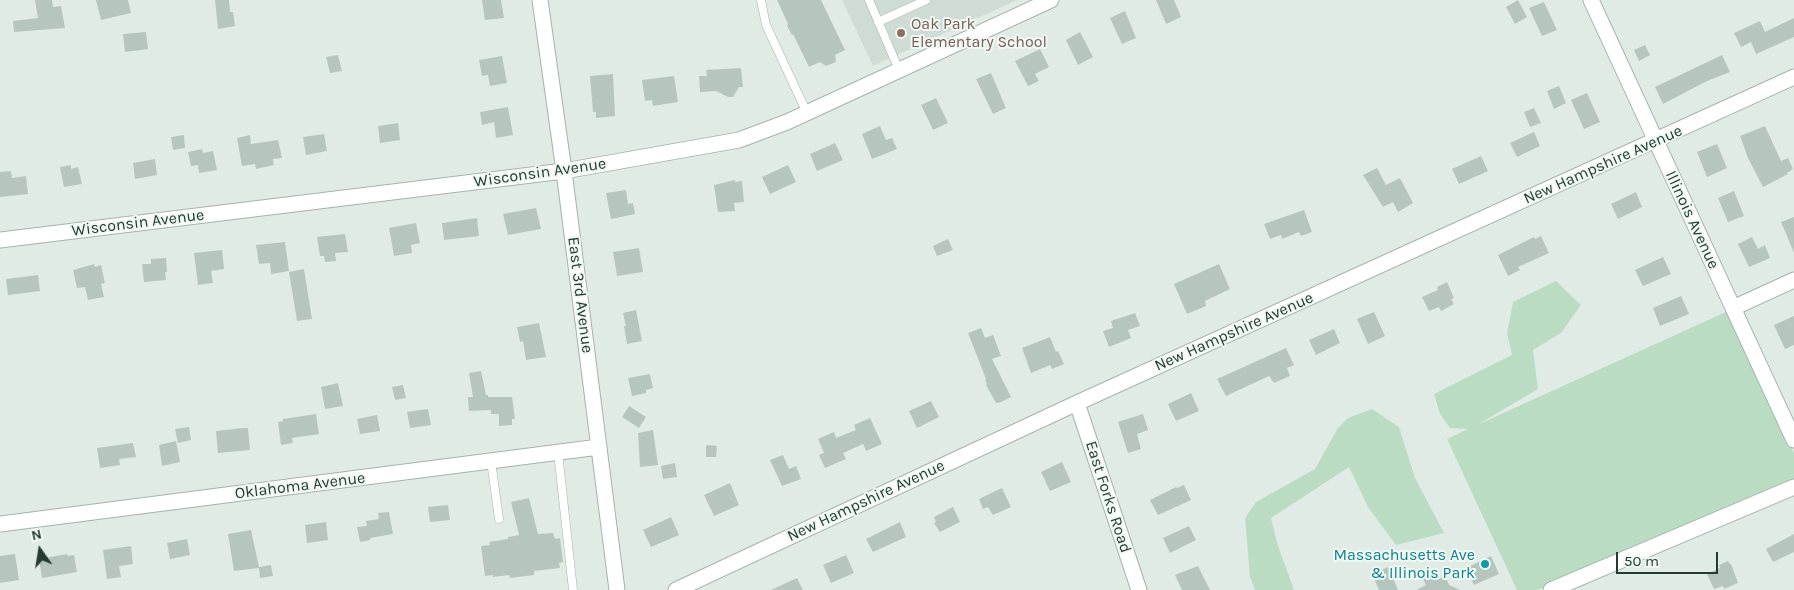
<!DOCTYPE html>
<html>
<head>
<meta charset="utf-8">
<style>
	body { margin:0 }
	#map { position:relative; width:1794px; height:590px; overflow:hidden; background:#e1ebe6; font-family:Karla,sans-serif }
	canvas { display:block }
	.north { position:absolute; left:15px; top:525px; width:50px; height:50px; -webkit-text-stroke:4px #f1f8f4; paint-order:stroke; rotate:347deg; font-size:14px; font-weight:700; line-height:20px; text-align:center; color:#223c34 }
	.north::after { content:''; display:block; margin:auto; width:18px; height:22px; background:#223c34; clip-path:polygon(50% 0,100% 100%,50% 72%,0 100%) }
	.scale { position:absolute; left:1616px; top:552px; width:102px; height:22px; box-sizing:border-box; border:2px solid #223c34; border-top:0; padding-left:6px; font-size:15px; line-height:18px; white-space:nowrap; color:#223c34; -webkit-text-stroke:4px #f1f8f4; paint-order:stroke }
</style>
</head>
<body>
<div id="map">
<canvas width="1794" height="590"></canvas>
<div class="north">N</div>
<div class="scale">50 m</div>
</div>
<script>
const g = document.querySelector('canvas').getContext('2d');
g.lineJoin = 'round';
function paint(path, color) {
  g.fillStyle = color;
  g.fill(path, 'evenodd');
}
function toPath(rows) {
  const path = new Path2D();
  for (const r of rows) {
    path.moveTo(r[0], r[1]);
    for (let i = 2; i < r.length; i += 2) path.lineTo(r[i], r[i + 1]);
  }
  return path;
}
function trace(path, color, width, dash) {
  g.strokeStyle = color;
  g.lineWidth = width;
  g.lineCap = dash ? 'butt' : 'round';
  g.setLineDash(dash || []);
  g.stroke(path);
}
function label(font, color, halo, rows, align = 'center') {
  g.font = font + ' Karla,sans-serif';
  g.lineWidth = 4;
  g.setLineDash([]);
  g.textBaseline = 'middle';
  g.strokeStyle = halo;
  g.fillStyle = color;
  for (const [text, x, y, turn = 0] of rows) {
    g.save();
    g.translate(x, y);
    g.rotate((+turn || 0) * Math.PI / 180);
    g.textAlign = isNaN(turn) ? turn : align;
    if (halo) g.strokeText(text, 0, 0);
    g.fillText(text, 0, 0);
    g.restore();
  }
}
const built = toPath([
	[842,0,1017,0,873,66]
]);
const green = toPath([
	[1556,281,1581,305,1561,333,1533,350,1538,389,1477,425,1728,311,1794,453,1794,482,1537,590,1517,590,1447,439,1468,429,1450,428,1440,414,1434,394,1512,355,1507,333,1513,302],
	[1372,409,1399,427,1415,478,1444,533,1396,545,1368,507,1349,467,1271,518,1277,543,1294,590,1255,590,1250,577,1245,518,1256,502,1315,469,1338,428,1348,418]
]);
const building = toPath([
	[35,0,52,0,53,7,61,6,65,28,14,32,13,21,38,18],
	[96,0,128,0,131,13,101,20],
	[215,0,229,0,230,12,233,12,235,26,218,29],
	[482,0,501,0,504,18,485,20],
	[777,0,821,0,845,50,835,55,836,62,826,66,820,62,809,67,793,34,792,35,787,26,788,24],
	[1156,0,1174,0,1181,17,1166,24],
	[1518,0,1527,17,1515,24,1506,7],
	[1544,2,1557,30,1542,36,1529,8],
	[1125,11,1136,38,1122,44,1110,18],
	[1794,18,1794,37,1756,54,1751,42,1741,47,1734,33,1760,21,1765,32],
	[146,32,148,49,125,52,123,34],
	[1080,32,1093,57,1078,65,1066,40],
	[1645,45,1650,55,1639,61,1634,50],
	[1040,49,1049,67,1035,74,1039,81,1028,86,1015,61],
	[338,55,342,71,330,73,326,57],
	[1722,55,1730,72,1707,81,1663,104,1655,87],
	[502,56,507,83,490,86,488,75,482,76,479,60],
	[741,68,743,87,739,87,733,97,728,97,716,91,700,92,699,76,707,76,706,70],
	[991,73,1006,108,993,114,976,79],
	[613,74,615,116,596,118,596,112,593,112,590,76],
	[674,76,678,102,653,106,652,100,645,101,642,80],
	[1559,86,1566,103,1554,109,1547,91],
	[1587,93,1600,122,1584,129,1571,100],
	[936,98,948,123,933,130,921,105],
	[508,107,513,135,496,138,494,122,482,125,480,112],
	[1534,108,1541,123,1530,127,1524,112],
	[398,123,400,140,380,143,378,126],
	[880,126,886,140,892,138,897,149,872,159,862,134],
	[1765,126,1781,161,1788,158,1793,169,1787,173,1788,174,1763,187,1748,158,1740,136],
	[1534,132,1540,146,1517,157,1510,143],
	[324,134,327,151,306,155,303,137],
	[184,135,185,148,173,150,171,137],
	[250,135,251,144,278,140,282,158,273,159,274,165,256,169,255,164,242,166,237,138],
	[835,143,843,160,817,171,810,154],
	[1717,144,1727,168,1707,177,1697,152],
	[202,149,203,153,213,151,217,170,199,173,198,165,191,166,188,152],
	[1481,156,1488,171,1459,184,1452,169],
	[155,159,157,175,135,179,133,163],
	[71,165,71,169,78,167,82,184,64,187,60,167],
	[788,165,796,182,770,194,762,177],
	[1377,168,1386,185,1400,178,1413,203,1398,212,1393,202,1383,207,1363,175],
	[11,171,12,178,26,176,28,194,0,197,0,172],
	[735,180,735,182,742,181,744,202,734,203,735,211,718,212,714,185],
	[626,190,628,204,633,203,635,214,611,219,606,193],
	[1734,191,1744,216,1728,222,1718,198],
	[1636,192,1642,207,1618,219,1611,204],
	[536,208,541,229,508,235,503,214],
	[1304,210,1312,232,1301,236,1299,232,1282,239,1281,235,1270,239,1264,224],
	[1794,217,1794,253,1781,222],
	[477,218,479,236,444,240,442,223],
	[416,223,420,243,411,245,412,253,394,256,389,228],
	[345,234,348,252,335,253,336,261,325,262,324,256,320,256,317,237],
	[1541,236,1549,253,1518,267,1520,270,1508,276,1498,255,1534,237,1535,239],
	[1752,237,1758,249,1765,245,1770,258,1749,267,1738,244],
	[948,239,953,250,937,256,933,246],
	[285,242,289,271,271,274,270,263,259,264,256,245],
	[639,248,643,272,617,276,613,252],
	[222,250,224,269,211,271,213,283,198,285,194,253],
	[1663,257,1671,274,1643,286,1635,270],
	[166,258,167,272,165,272,166,280,144,282,142,264,151,264,151,259],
	[94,264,95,267,101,265,105,283,101,284,104,297,88,300,85,287,77,288,73,270],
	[1219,264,1230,289,1205,301,1206,306,1187,314,1174,284],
	[304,269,312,319,297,321,289,272],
	[38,275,40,291,8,295,6,279],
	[1447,282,1454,298,1451,299,1454,304,1441,311,1439,307,1429,311,1422,297,1438,290,1437,287],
	[1681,296,1689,314,1660,326,1653,308],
	[636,310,642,341,627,344,624,326,626,326,623,313],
	[1374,312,1385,336,1368,344,1357,319],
	[1135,313,1140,326,1128,330,1131,338,1109,347,1103,331,1113,328,1111,321],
	[1794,316,1794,345,1785,349,1774,325],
	[539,323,546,357,526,360,523,341,520,342,517,327],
	[981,328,985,338,993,335,1001,356,992,359,1011,397,1001,402,996,403,986,385,987,384,985,380,986,379,968,333],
	[1334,329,1340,343,1316,355,1309,340],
	[1050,337,1056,352,1058,351,1064,364,1052,369,1050,365,1031,373,1022,348],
	[1286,348,1294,365,1287,368,1290,376,1274,383,1269,376,1226,396,1217,379],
	[481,371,486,395,488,395,488,397,512,397,515,419,512,419,512,425,499,426,499,414,491,414,491,410,469,411,468,397,473,397,469,373],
	[650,374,653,388,646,390,646,393,632,396,628,378],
	[338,383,343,406,325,409,321,387],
	[403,385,406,398,395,400,392,387],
	[1191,393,1199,411,1176,421,1168,404],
	[931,401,939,417,917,428,909,411],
	[629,406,646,417,639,428,622,417],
	[428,409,431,425,410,428,407,412],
	[316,414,319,434,292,438,293,443,281,445,278,422,283,421,283,419],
	[1143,414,1148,430,1137,434,1141,449,1128,453,1118,422],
	[377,415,380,431,360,434,357,419],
	[870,418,882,444,866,451,863,444,843,453,846,459,825,468,819,455,824,453,818,439,834,432,836,438,856,430,854,425],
	[189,427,191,440,178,443,175,429],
	[243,428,248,428,250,450,218,453,216,431],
	[653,430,658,465,640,467,638,433],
	[176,441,180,462,162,466,159,445],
	[133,443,136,457,119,459,120,465,100,468,97,448],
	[706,445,717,446,716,457,706,457],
	[783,455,789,469,796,466,801,479,782,486,770,460],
	[1062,462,1071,482,1050,491,1041,472],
	[675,463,677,477,663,479,661,466],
	[730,483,739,505,714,516,704,495],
	[1184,485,1191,500,1158,515,1150,500,1176,487,1177,488],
	[1002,488,1011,507,993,515,988,507,983,509,979,499],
	[529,498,538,534,553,533,555,539,560,538,563,562,559,563,560,568,534,571,534,575,510,578,509,575,493,577,493,575,485,576,481,546,490,545,489,542,508,539,508,537,519,535,511,502],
	[448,505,450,520,430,522,428,507],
	[953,507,960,522,940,532,934,523,936,522,934,517],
	[389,512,393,534,370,538,370,540,360,542,357,527,367,526,366,521,379,519,378,513],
	[671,517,679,535,651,547,643,530],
	[326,522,328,540,307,543,305,525],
	[900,522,906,537,873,552,866,539],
	[1189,526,1196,540,1170,553,1163,538],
	[251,530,259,567,271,565,273,576,260,578,259,568,234,571,228,534],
	[1794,534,1794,552,1773,562,1766,549],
	[187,539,190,555,170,559,167,543],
	[131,546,133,564,119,566,121,577,107,579,103,550],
	[15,554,19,580,0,583,0,556],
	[67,554,68,556,74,555,77,572,42,578,39,559],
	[846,555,854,573,831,583,823,565],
	[1491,556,1499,574,1474,585,1466,568],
	[1728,561,1730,564,1731,564,1738,583,1724,589,1723,586,1714,589,1707,574,1720,568,1719,565],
	[1198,566,1210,590,1182,590,1175,575],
	[1388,567,1391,573,1398,590,1379,590,1372,574],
	[1420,572,1437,580,1445,576,1449,585,1460,590,1416,590,1426,585],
	[797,578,803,590,771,590]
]);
const lane = toPath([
	[761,0,766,25,807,113],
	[869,0,899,70],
	[878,22,926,0],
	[558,452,573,590],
	[491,461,499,519]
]);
const street = toPath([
	[540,0,564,171,617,590],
	[1591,0,1794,440],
	[0,240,564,171,739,140,787,122,1051,0],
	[1733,308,1794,280],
	[1077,403,1139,590],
	[0,524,599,447],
	[676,590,1077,403,1794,77],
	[1551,590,1794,487]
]);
const markers = [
	[901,33,5,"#8d6e63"],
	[1485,564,5,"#0f9aa8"]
];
const educationNames = [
	["Oak Park",911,24],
	["Elementary School",911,42]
];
const streetNames = [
	["New Hampshire Avenue",1603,165,-24],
	["Wisconsin Avenue",540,173,-8],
	["Illinois Avenue",1692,220,65],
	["Wisconsin Avenue",138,223,-7],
	["East 3rd Avenue",580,295,83],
	["New Hampshire Avenue",1234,332,-24],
	["Oklahoma Avenue",300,486,-7],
	["East Forks Road",1108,497,72],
	["New Hampshire Avenue",866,501,-25]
];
const cultureNames = [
	["Massachusetts Ave",1475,555],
	["& Illinois Park",1475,573]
];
paint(built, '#cfdbd5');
paint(green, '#badcc3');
paint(building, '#b6c6bf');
trace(lane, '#a4b3ad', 9);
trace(street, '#a4b3ad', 17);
trace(lane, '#fff', 8);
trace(street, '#fff', 15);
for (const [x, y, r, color] of markers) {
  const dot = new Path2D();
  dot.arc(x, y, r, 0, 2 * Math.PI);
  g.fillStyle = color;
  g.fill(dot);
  trace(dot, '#f1f8f4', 2);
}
label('16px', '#785e54', '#f1f8f4', educationNames, 'left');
label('16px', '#223c34', '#f1f8f4', streetNames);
label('16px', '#0d838f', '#f1f8f4', cultureNames, 'right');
</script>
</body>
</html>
